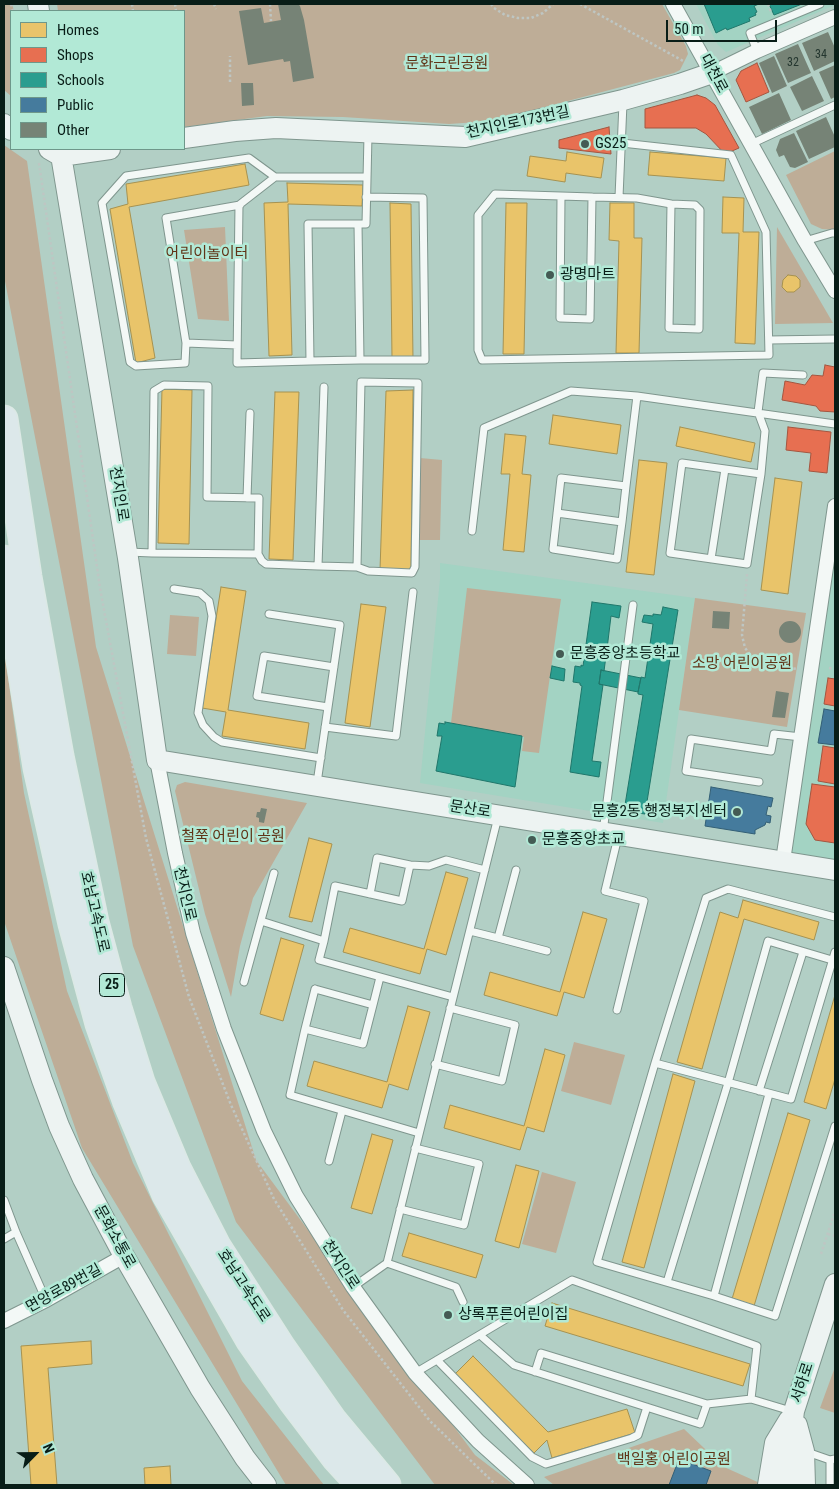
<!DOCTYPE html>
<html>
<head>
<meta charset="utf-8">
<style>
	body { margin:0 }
	#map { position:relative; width:839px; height:1489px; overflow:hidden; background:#b2cfc5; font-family:"Roboto Condensed",sans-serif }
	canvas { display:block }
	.frame { position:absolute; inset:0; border:5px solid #081d17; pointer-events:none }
	.legend { position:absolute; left:10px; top:10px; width:175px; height:140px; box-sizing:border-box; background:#b2e9d6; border:1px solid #6e978a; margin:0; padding:6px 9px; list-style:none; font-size:15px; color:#081d17 }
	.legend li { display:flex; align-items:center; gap:10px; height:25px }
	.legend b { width:25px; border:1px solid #6e978a }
	.north { position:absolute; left:10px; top:1429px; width:50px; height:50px; -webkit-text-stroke:4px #b2e9d6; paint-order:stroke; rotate:67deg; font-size:14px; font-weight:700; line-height:20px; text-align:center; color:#081d17 }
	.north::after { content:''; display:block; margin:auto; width:18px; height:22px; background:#081d17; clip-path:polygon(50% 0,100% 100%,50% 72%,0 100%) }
	.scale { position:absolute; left:666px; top:20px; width:111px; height:22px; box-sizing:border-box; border:2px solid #081d17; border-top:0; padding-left:6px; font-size:15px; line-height:18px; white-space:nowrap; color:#081d17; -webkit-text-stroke:4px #b2e9d6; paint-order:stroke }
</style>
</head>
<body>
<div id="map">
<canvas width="839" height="1489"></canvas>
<div class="frame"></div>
<ul class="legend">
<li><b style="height:14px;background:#e9c46a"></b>Homes</li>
<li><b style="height:14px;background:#e76f51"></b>Shops</li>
<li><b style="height:14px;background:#2a9d8f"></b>Schools</li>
<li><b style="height:14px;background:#457b9d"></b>Public</li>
<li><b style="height:14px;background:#768376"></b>Other</li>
</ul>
<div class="north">N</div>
<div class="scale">50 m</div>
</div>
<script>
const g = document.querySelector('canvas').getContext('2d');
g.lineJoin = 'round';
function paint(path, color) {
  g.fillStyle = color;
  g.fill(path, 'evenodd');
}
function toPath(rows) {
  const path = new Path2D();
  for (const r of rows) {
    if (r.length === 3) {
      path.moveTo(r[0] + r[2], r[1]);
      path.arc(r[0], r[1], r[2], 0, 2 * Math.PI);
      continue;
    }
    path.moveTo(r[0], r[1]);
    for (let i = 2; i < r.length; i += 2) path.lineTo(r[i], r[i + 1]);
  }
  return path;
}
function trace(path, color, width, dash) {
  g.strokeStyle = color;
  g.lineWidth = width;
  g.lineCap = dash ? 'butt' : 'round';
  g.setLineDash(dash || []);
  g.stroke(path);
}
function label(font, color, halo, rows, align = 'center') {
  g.font = font + ' "Roboto Condensed","Noto Sans KR",sans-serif';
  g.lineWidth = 5;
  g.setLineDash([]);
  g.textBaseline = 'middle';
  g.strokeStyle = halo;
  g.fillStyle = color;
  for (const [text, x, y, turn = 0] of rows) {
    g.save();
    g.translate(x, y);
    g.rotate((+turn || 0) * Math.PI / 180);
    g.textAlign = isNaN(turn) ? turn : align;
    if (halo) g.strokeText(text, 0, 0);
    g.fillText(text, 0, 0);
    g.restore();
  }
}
const built = toPath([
	[696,4,835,4,835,5,726,52,718,45],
	[835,553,835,860,791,852],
	[440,563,695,598,663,823,420,783,440,579]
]);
const green = toPath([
	[4,4,12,4,14,11,11,11,11,96,4,90],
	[57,4,662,4,686,46,688,54,680,70,674,73,492,121,449,124,343,117,267,116,184,127,184,11,58,11],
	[4,145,27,161,96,647,256,1160,475,1455,514,1485,435,1485,236,1222,133,946,4,276],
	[835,151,835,230,822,229,811,224,786,175],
	[225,227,229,321,198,319,184,230],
	[777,227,833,323,775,324],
	[420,458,442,460,440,540,418,540],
	[467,588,561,599,539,753,522,751,524,737,451,723],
	[695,598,806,613,787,727,679,710],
	[170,615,199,617,196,656,167,654],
	[4,648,24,793,67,991,133,1163,242,1381,324,1485,286,1485,82,1148,4,921],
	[185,782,307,803,253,898,240,946,231,997,205,914,175,791,177,785],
	[574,1042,625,1055,611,1105,561,1091],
	[542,1172,576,1182,556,1253,522,1244],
	[835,1367,835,1413,820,1408],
	[684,1429,724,1467,762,1484,761,1485,554,1485,544,1477]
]);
const homes = toPath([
	[567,152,604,158,601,178,566,173,565,182,527,176,530,156,566,161,567,152],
	[650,152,726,158,724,181,648,175,650,152],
	[245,164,249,185,129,207,155,358,136,363,110,209,128,204,126,184,245,164],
	[287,183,363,185,362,206,288,204,292,355,269,356,264,203,288,202,287,183],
	[723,197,744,198,743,232,759,232,755,344,735,343,739,233,722,233,723,197],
	[390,203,411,204,413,359,392,358,390,203],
	[506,203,527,203,524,354,503,354,506,203],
	[610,203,634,203,634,238,642,238,639,353,616,353,619,241,609,240,610,203],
	[788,275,796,276,800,280,800,287,794,292,787,292,782,287,783,280,788,275],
	[162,389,192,390,189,544,158,543,162,389],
	[413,390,411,571,380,570,386,391,413,390],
	[275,392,299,392,293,560,269,559,275,392],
	[553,415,621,425,617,454,549,444,553,415],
	[680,427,755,443,751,462,676,446,680,427],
	[505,434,526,436,522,474,531,475,524,552,503,550,510,474,501,474,505,434],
	[639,460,667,463,654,575,626,572,639,460],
	[775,478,802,482,788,594,761,590,775,478],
	[221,587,246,591,228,710,309,723,305,749,222,736,226,712,202,708,221,587],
	[361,604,386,607,370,727,345,723,361,604],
	[309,838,332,844,312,922,289,917,309,838],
	[446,872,468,878,446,955,427,949,420,974,343,952,350,928,424,949,446,872],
	[743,900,819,922,814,940,744,919,702,1069,677,1062,720,912,738,918,743,900],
	[583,912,607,919,584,998,564,992,557,1016,484,995,490,972,560,992,583,912],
	[281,938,304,945,283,1021,260,1014,281,938],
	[835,995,835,1079,826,1109,804,1102,835,995],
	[408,1006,430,1012,408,1090,389,1084,382,1108,307,1086,314,1061,387,1082,408,1006],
	[545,1049,565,1055,544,1132,527,1127,520,1150,444,1128,450,1105,524,1126,545,1049],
	[673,1074,695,1081,644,1268,622,1262,673,1074],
	[788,1113,810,1120,754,1306,732,1299,788,1113],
	[372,1134,393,1140,372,1214,351,1208,372,1134],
	[516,1165,539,1171,519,1248,495,1241,516,1165],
	[409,1233,483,1255,476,1278,402,1256,409,1233],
	[552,1303,750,1364,743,1386,545,1326,552,1303],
	[91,1341,92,1364,48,1368,57,1485,31,1485,21,1346,91,1341],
	[473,1356,548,1432,627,1409,635,1433,552,1458,547,1440,534,1453,455,1374,473,1356],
	[170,1466,171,1485,145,1485,144,1468,170,1466]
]);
const shops = toPath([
	[757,63,769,92,746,102,736,80,741,71,757,63],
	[697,95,706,98,715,105,739,148,725,154,706,134,696,128,645,128,645,109,697,95],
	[609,127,611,154,559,148,559,140,609,127],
	[825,365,835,367,835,412,820,411,816,406,782,400,785,381,805,385,812,375,823,376,825,365],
	[788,427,831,432,827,473,809,471,811,453,786,450,788,427],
	[828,678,835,679,835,706,824,704,828,678],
	[823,746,835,748,835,784,818,781,823,746],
	[812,784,835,787,835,843,815,840,806,824,812,784]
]);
const schools = toPath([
	[704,4,759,4,754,6,757,12,755,13,756,15,749,18,750,21,727,30,726,28,716,33,704,4],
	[769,4,802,4,774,15,769,4],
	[592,602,621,606,619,618,611,616,607,649,611,649,610,656,606,656,604,671,601,670,599,684,603,685,592,761,601,762,599,777,570,772,582,686,580,685,580,683,573,682,575,666,581,667,581,665,583,666,592,602],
	[663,607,678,610,645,814,624,811,643,695,638,694,638,692,641,677,645,678,653,624,642,622,644,615,653,616,653,614,661,615,663,607],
	[552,666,565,669,564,681,550,678,552,666],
	[601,670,641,678,638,692,599,684,601,670],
	[445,722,522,736,515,787,436,771,442,736,437,736,439,723,445,724,445,722]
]);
const public = toPath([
	[824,709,835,711,835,745,818,743,824,709],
	[711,787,773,798,771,807,768,806,766,815,771,816,770,823,766,822,765,825,755,830,755,834,705,826,711,787],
	[679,1459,711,1471,706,1485,669,1485,679,1459]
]);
const building = toPath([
	[278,4,298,4,300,6,304,20,314,78,293,82,290,61,284,62,283,59,248,65,239,11,261,8,264,23,281,20],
	[828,32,835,48,835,61,814,71,802,43],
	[798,44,811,73,788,83,775,54],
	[774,56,787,86,772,93,759,63],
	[835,65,835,97,831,99,819,72],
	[812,76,824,101,802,111,790,87],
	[241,83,253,83,254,105,242,106],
	[779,93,791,120,762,134,749,107],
	[826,117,835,137,835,147,809,159,796,131],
	[794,133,808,162,795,168,790,167,784,155,779,157,776,150,780,139],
	[713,611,730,612,729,629,712,628],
	[790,632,11],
	[776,691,789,693,785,718,772,717],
	[261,808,267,809,264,823,259,822,259,818,256,817,257,812,260,812]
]);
const path = toPath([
	[11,4,13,11],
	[132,4,133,11],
	[175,4,176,11],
	[214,4,216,9],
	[270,4,271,21],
	[491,4,494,8,505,15,518,18,531,18,543,13,553,4],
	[580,4,685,62],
	[768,4,771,12],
	[230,82,230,56],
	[39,163,100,588,146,838,189,997,231,1105,274,1199,343,1310,430,1421,496,1485],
	[747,574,742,635,745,648,753,658,761,664,797,669],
	[829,668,835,669],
	[828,1234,835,1236],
	[821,1254,834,1214]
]);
const lane = toPath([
	[757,51,750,33,820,4],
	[622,143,731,155,766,232,769,355,482,360,478,350,478,215,495,194,561,196,560,318,590,319,592,197,637,198,671,204],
	[751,144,835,105],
	[367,177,275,177,239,205,237,363,310,361,308,224,366,224,368,135],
	[561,196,592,197],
	[619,197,623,103],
	[671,204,695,205,700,210,699,329,669,328,671,204],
	[805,241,832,233,835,233],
	[769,340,835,339],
	[186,343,185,363,136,366,130,362,102,203,126,176,249,158,275,177],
	[237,345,186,343,166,218,240,205],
	[360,360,425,360,423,198,366,197],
	[310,361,360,360,358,224],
	[761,474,682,463,670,553,747,564,761,474,765,431,758,412,763,373,803,375],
	[626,486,561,478,553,549,617,559,622,522,626,486,637,396],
	[247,498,250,413],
	[557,513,622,522],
	[472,531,484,428,571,391,637,396,835,424],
	[128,552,152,553,258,554,259,498,207,497,208,386,164,385,154,391,152,553],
	[258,554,262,561,266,564,318,566,324,387],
	[711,559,725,469],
	[318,566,357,567,361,382,418,383,415,567,412,573,368,571,357,567],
	[174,589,200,593,209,601,212,616,198,713,203,725,214,737,222,742,321,758],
	[269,614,340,625,317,783],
	[328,707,257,696,264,656,334,667],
	[325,727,396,736,413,592],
	[759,782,686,771,691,739,771,751,774,734,801,737],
	[603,832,633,605],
	[370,894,377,858,410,865],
	[261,921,324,941,319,960,453,997],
	[470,931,498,938,516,870],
	[498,938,547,951],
	[324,941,335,886,402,901,410,865,429,866,446,860,485,870],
	[244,982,274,873],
	[315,989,373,1005,363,1044,305,1029,315,989],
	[373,1005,380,977],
	[617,1010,644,901,605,891,618,837],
	[305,1029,290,1095,419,1133],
	[655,1063,791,1099,835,952],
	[435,1064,502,1081,515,1025,450,1008],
	[759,1091,803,952],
	[769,1094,714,1296,597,1262,655,1063,706,898,728,889,835,917],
	[329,1161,342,1111],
	[4,1200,16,1232,46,1300],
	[400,1209,464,1225,479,1164,415,1148],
	[4,1239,16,1232],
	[387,1263,498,817],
	[667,1282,728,1083,768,941,832,960],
	[353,1287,387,1263,456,1287,463,1302],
	[714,1296,775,1316,835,1126],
	[480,1335,514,1365,700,1424,707,1404,751,1399,791,1411],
	[437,1360,532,1457,546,1464,632,1438,638,1435,647,1407],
	[535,1372,541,1353,707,1404],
	[415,1373,572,1280,757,1346,751,1399],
	[807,1452,830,1460],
	[830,1485,830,1460,835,1459]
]);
const street = toPath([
	[673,4,805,241,835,291],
	[712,73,757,51,835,17],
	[157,760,175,853,193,933,224,1029,264,1131,296,1196,353,1287,415,1373,478,1441,527,1485],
	[783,861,835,506],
	[4,1321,46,1300,124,1256]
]);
const secondary = toPath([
	[38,4,39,11],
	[4,124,11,130],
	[184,138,235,131,276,128,465,137,623,100,680,84,712,73],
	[49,149,61,156,110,149],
	[60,149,128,558,157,760,835,870],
	[4,967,42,1080,59,1126,83,1179,124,1256,200,1388,245,1458,266,1485],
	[797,1425,804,1451,805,1485],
	[768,1485,775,1443,789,1420],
	[785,1485,794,1411,835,1284]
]);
const highway = toPath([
	[4,419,28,577,60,756,95,922,118,1008,141,1082,177,1168,217,1246,281,1346,333,1420,387,1485],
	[4,559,37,768,72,924,99,1024,126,1100,166,1195,250,1341,292,1401,336,1459,360,1485]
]);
const markers = [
	[585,144,5,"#445b54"],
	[550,275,5,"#445b54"],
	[560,654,5,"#445b54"],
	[737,812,5,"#445b54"],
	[532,840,5,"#445b54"],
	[448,1315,5,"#445b54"]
];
const numberNames = [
	["34",821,55],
	["32",793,63]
];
const shields = [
	[112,985,25]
];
const shieldNames = [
	["25",112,985]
];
const parkNames = [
	["문화근린공원",447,64],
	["어린이놀이터",207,254],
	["소망 어린이공원",742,664],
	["철쭉 어린이 공원",233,837],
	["백일홍 어린이공원",674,1460]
];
const streetNames = [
	["대천로",713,74,62],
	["천지인로173번길",518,123,-12],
	["천지인로",118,494,81],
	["문산로",470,810,9],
	["천지인로",184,894,77],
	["호남고속도로",94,912,77],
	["문화소통로",114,1237,61],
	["천지인로",340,1265,57],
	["호남고속도로",243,1286,57],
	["면앙로89번길",64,1289,-29],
	["서하로",803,1383,-72]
];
const poiNames = [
	["GS25",595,144],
	["광명마트",560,275],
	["문흥중앙초등학교",570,654],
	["문흥2동 행정복지센터",727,812,"right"],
	["문흥중앙초교",542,840],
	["상록푸른어린이집",458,1315]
];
paint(built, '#a3d3c3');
paint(green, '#bead97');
paint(homes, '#e9c46a');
trace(homes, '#a69251', 1);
paint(shops, '#e76f51');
trace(shops, '#a45640', 1);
paint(schools, '#2a9d8f');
trace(schools, '#20776b', 1);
paint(public, '#457b9d');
trace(public, '#335f75', 1);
paint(building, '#768376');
trace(lane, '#7f968e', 9);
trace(street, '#7f968e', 16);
trace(secondary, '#7f968e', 22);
trace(highway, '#dce9e5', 29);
trace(path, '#bec6c3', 2.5, [2.5, 2.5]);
trace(lane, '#f3f8f6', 7);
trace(street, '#f3f8f6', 14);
trace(secondary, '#edf3f2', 20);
trace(highway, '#dce8ea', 26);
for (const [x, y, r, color] of markers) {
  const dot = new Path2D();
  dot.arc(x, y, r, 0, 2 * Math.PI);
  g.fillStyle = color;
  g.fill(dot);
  trace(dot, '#b2e9d6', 2);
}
label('12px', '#24362f', null, numberNames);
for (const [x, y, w] of shields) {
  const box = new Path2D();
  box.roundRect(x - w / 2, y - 11.5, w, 23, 4);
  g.fillStyle = '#b2e9d6';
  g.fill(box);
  trace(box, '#081d17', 1);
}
label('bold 14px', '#081d17', null, shieldNames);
label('15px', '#603417', '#b2e9d6', parkNames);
label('15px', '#081d17', '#b2e9d6', streetNames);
label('15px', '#081d17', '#b2e9d6', poiNames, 'left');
</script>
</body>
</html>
